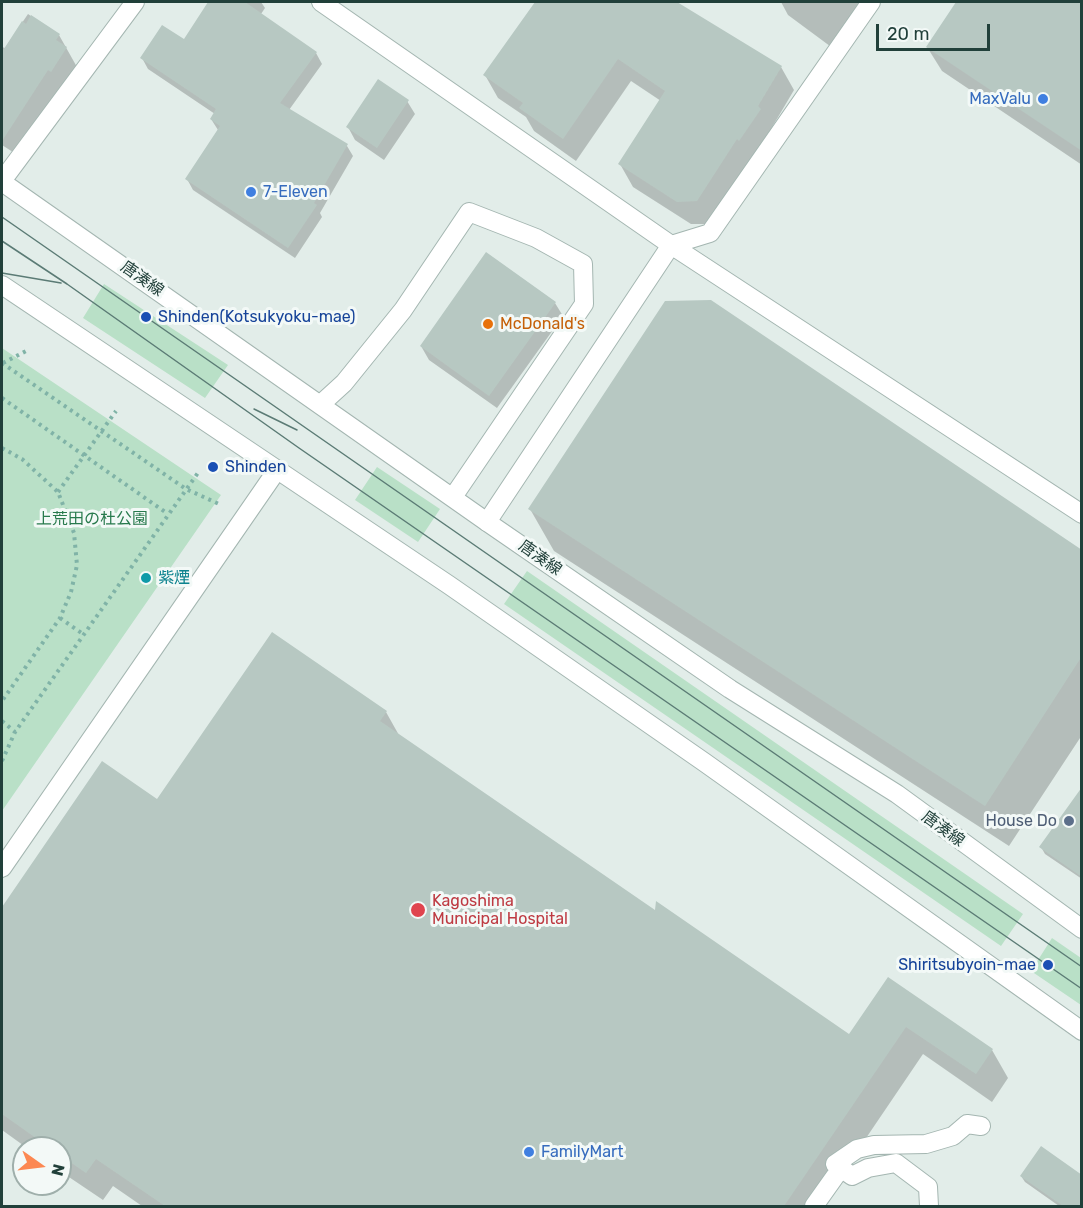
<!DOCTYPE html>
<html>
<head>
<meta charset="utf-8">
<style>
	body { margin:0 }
	#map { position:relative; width:1083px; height:1208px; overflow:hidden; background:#e2ede9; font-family:Rubik,sans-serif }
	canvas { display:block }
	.frame { position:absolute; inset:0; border:3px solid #21403a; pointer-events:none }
	.north { position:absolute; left:12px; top:1136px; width:60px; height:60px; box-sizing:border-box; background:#f3f9f7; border:2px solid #9fafab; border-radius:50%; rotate:104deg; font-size:16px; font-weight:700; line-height:24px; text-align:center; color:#21403a }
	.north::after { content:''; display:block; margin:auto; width:21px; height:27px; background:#fc8852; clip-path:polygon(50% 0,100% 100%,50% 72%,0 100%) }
	.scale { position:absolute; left:876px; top:24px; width:114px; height:27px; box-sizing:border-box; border:3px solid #21403a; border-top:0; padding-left:8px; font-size:18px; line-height:21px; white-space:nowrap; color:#21403a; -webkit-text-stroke:4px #f3f9f7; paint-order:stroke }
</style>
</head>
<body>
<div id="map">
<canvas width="1083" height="1208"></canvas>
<div class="frame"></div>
<div class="north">N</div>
<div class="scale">20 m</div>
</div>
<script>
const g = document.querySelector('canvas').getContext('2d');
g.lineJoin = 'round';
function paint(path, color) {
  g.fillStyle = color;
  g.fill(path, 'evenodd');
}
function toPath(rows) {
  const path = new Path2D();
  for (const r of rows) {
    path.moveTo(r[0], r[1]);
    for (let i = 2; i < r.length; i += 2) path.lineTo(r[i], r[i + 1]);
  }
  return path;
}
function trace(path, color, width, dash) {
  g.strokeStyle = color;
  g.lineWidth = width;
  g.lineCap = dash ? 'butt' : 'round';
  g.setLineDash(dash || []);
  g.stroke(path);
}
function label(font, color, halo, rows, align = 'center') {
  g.font = font + ' Rubik,"Noto Sans JP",sans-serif';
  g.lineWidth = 6;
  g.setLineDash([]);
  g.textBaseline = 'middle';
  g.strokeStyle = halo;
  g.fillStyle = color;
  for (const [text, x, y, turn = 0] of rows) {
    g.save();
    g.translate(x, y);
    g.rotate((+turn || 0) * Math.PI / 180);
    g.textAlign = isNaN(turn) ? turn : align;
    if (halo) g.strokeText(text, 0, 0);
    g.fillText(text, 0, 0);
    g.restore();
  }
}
const green = toPath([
	[104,284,228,365,205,398,83,318],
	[2,348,221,495,2,811],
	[377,467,440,509,418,542,355,500],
	[527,571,1023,914,1001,946,504,604],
	[1052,938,1081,958,1081,1005,1031,971]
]);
const shadow = toPath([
	[210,2,261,2,265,8,261,14,316,53,322,64,289,110,347,146,353,156,320,213,322,217,295,258,193,190,187,179,218,130,211,119,215,114,148,69,142,58,184,42],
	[537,2,674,2,781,67,794,90,771,129,773,133,710,224,691,224,633,187,620,164,661,101,631,81,576,161,534,131,526,117,498,98,485,75],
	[781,2,876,2,838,52,788,15],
	[958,2,1082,2,1082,165,942,71,927,47],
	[28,14,59,35,82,76,22,158,2,145,2,47,5,48],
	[407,101,415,114,384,160,355,140,348,127],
	[555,303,563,316,497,408,429,360,421,346],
	[530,509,1082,552,1082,735,1009,846,554,551],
	[386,712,400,737,656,913,849,1037,888,979,992,1050,1008,1078,992,1102,923,1054,820,1206,142,1206,113,1186,103,1200,60,1171,60,1148,27,1148,2,1130,2,910,102,763,158,801],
	[1082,796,1082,879,1045,854,1041,847],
	[1021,1176,1082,1177,1082,1206,1059,1206,1025,1182]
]);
const building = toPath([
	[208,2,245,2,317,52,280,103,348,144,314,203,317,205,288,248,185,179,220,126,210,119,216,109,140,58,162,25,184,39],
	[535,2,677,2,782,66,758,106,761,109,739,141,737,139,697,201,677,202,618,164,665,91,618,59,563,139,519,108,523,103,483,75],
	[956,2,1082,2,1082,151,926,47],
	[31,15,60,34,56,40,67,47,51,72,48,70,2,141,2,52,22,21,26,24],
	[378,79,409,100,377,148,346,127],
	[486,252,556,302,489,396,420,346],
	[711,300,1082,550,1082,656,985,806,528,509,665,301],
	[272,632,387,711,380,721,655,910,656,901,849,1034,888,977,993,1049,976,1074,906,1027,784,1206,165,1206,96,1159,86,1173,60,1155,60,1148,50,1148,2,1114,2,907,102,761,157,799],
	[1082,787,1082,877,1039,847],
	[1041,1146,1082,1175,1082,1206,1063,1206,1020,1176]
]);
const path = toPath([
	[2,363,186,489,219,504],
	[3,363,28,350],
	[2,398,168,514],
	[2,448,22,459,58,492,74,533,77,565,71,592,60,618,2,701],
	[58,492,116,411],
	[60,618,83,634],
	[2,721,15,732],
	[2,761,15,732,200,470]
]);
const service = toPath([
	[321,404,344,383,403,310,469,212,536,238,583,264,584,304,453,497],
	[2,868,277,470],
	[814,1206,841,1168],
	[929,1206,928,1187,896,1163,868,1168,852,1176,835,1164,857,1149,874,1145,926,1144,953,1136,967,1124,981,1126]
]);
const minor = toPath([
	[321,2,671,245,1082,514],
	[2,181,135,2],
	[487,522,671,245,710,233,871,2]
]);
const tertiary = toPath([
	[2,182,487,522,730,689,897,794,1082,929],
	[2,285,449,585,704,762,1082,1031]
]);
const tram = toPath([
	[2,217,1082,967],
	[2,241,67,284,299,448,1082,989],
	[2,273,61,283],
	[254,409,297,430]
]);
const markers = [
	[1043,99,6,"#3f7fe0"],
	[251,192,6,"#3f7fe0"],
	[146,317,6,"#1a4fb4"],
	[488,324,6,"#e8710a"],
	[213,467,6,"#1a4fb4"],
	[146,578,6,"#0f9aa8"],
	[1069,821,6,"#5c6f8a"],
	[418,910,8,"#e0444e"],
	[1048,965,6,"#1a4fb4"],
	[529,1152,6,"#3f7fe0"]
];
const shopNames = [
	["MaxValu",1031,99,"right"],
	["7-Eleven",263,192],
	["FamilyMart",541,1152]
];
const streetNames = [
	["唐湊線",142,279,35],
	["唐湊線",540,558,35],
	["唐湊線",943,829,36]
];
const transitNames = [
	["Shinden(Kotsukyoku-mae)",158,317],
	["Shinden",225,467],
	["Shiritsubyoin-mae",1036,965,"right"]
];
const foodNames = [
	["McDonald's",500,324]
];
const parkNames = [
	["上荒田の杜公園",92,519]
];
const cultureNames = [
	["紫煙",158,578]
];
const serviceNames = [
	["House Do",1057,821]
];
const healthNames = [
	["Kagoshima",432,901],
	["Municipal Hospital",432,919]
];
paint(green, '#b9e0c7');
paint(shadow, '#0003');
paint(building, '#b7c8c2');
trace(service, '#a4b6b1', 20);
trace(minor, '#a4b6b1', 20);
trace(tertiary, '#a4b6b1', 20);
trace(path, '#80b3a7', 4, [3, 4.5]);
trace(service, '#fff', 18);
trace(minor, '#fff', 18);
trace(tertiary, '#fff', 18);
trace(tram, '#5b7b75', 1.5);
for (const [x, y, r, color] of markers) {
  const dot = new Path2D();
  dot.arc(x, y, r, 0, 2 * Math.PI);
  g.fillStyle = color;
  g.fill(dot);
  trace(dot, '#f3f9f7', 2);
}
label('16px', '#366cbe', '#f3f9f7', shopNames, 'left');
label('16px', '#21403a', '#f3f9f7', streetNames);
label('16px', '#164399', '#f3f9f7', transitNames, 'left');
label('16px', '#c56008', '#f3f9f7', foodNames, 'left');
label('16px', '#287a4d', '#f3f9f7', parkNames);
label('16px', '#0d838f', '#f3f9f7', cultureNames, 'left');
label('16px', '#4e5e75', '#f3f9f7', serviceNames, 'right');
label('16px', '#be3a42', '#f3f9f7', healthNames, 'left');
</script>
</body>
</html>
